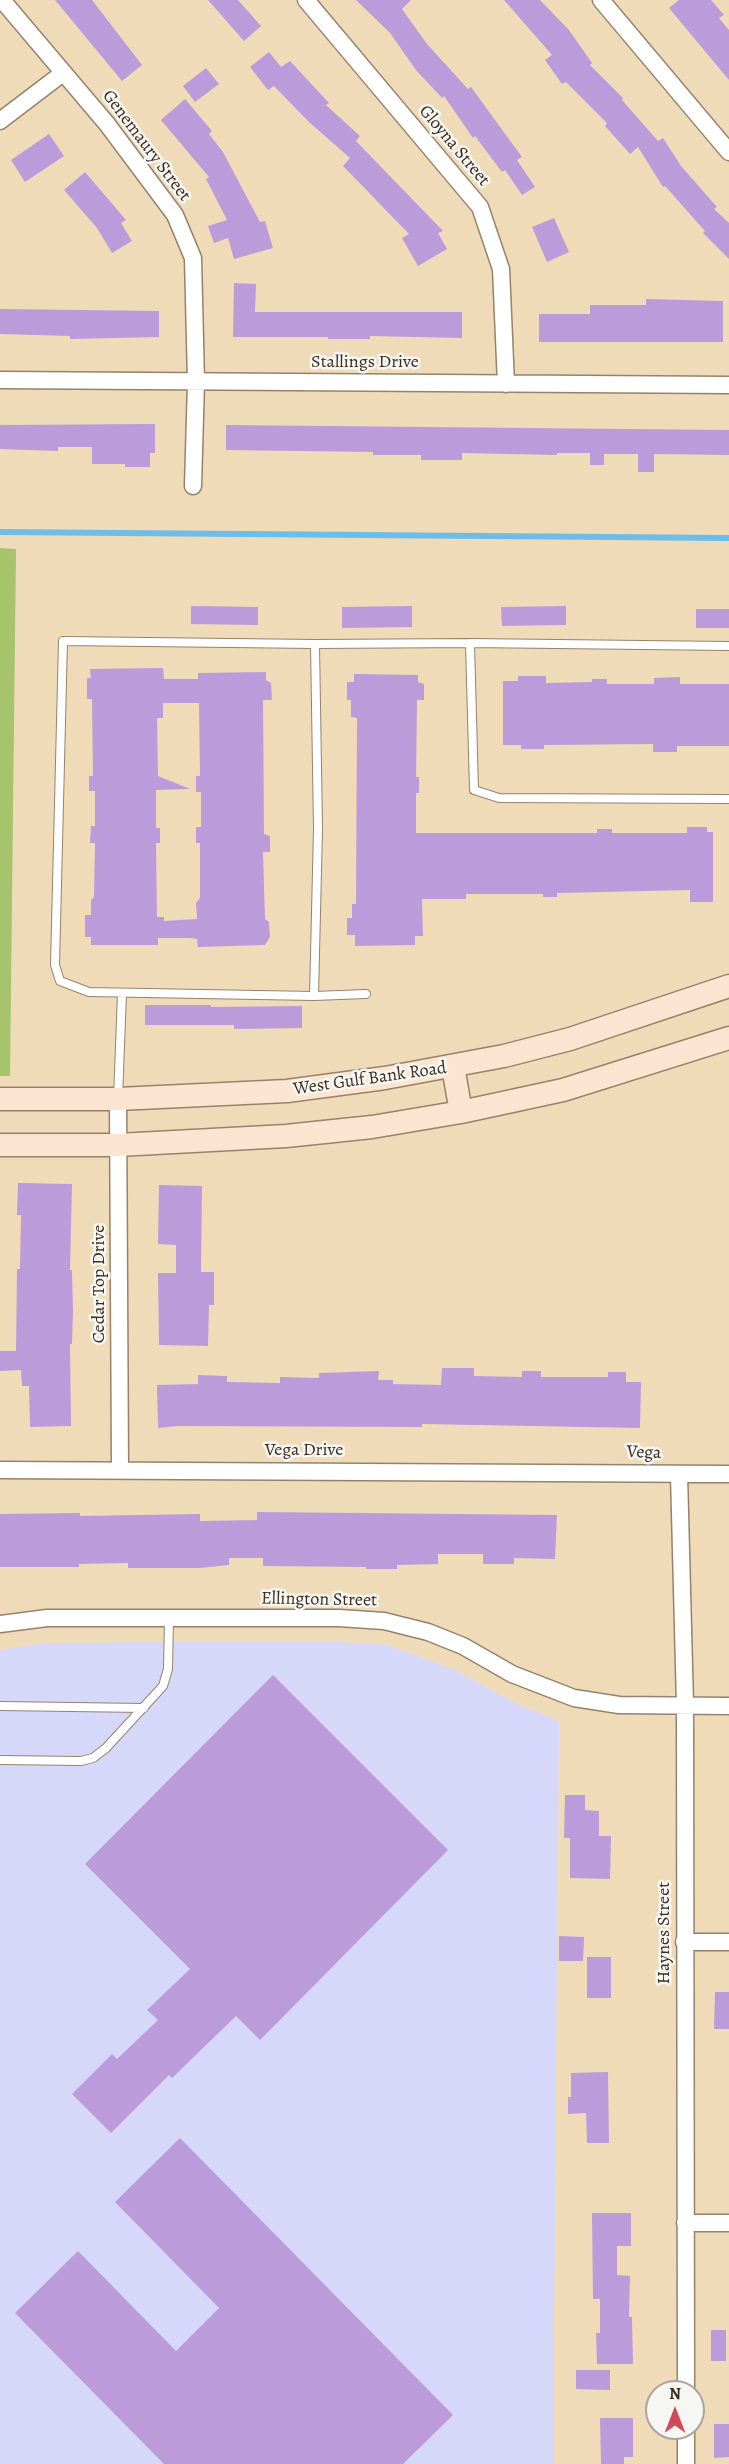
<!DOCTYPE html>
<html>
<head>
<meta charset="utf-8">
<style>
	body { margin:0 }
	#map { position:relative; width:729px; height:2464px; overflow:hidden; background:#f0dbb9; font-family:Alegreya,serif }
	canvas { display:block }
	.north { position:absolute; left:645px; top:2380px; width:60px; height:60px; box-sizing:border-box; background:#f6f6f2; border:2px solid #aba49d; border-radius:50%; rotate:0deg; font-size:16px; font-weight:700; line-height:24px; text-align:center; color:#3b2a1e }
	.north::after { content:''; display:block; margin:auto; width:21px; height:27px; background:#d1495b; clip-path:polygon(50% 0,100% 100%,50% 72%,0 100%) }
</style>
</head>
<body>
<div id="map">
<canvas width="729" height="2464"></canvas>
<div class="north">N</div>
</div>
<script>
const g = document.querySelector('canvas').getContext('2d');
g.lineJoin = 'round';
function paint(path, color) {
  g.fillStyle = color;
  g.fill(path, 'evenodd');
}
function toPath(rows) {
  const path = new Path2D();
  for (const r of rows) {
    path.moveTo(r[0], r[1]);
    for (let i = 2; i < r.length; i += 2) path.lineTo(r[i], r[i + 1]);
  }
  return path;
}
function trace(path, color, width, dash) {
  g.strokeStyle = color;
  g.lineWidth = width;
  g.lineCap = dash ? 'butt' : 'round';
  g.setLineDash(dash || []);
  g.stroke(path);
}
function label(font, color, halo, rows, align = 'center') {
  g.font = font + ' Alegreya,serif';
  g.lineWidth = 5;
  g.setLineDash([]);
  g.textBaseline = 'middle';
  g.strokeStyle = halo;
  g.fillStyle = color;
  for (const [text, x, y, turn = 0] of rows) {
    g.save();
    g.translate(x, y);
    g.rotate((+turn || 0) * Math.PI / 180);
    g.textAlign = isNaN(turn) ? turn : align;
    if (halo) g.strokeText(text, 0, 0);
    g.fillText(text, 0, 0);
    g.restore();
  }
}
const built = toPath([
	[321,1641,388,1645,457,1671,515,1703,559,1721,553,2464,0,2464,0,1650,45,1643]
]);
const green = toPath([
	[0,548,16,549,10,1076,0,1076]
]);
const stream = toPath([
	[0,532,729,538]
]);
const building = toPath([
	[55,0,92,0,142,65,122,81],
	[208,0,238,0,261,26,244,41],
	[356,0,411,0,402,9,427,44,468,89,471,87,522,157,517,160,535,187,522,195,505,170,502,172,475,136,473,138,444,96,442,98,416,70,390,33],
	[504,0,540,0,569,30,592,63,590,65,623,98,622,100,658,141,663,138,681,166,717,207,714,209,729,223,729,259,703,233,705,231,665,186,663,187,638,147,630,154,605,126,607,123,566,82,562,84,545,60,552,55],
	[679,0,711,0,724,15,719,18,729,30,729,80,669,8],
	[269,52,281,67,290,61,329,103,326,105,360,136,356,141,443,231,438,233,447,249,418,266,402,238,409,234,343,166,350,158,309,122,274,86,268,90,250,67],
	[206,68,219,84,195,102,183,86],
	[185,99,212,131,209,134,223,152,260,222,265,221,273,248,234,259,228,238,214,243,208,226,227,220,206,179,209,177,161,120],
	[49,134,64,156,25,182,11,160],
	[85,172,126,220,121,223,132,241,112,253,97,228,64,190],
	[554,218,569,252,547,262,532,227],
	[234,283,256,284,255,312,462,312,462,338,370,336,370,339,328,339,328,337,233,337],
	[646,299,723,301,723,342,539,342,539,314,590,314,590,305,646,305],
	[0,309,159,311,159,337,70,339,70,336,0,334],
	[155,424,155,453,150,453,150,467,125,467,125,464,92,464,92,447,58,447,58,451,0,449,0,425],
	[226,425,729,430,729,455,654,454,654,472,638,472,638,454,604,454,604,465,590,465,590,453,557,453,557,455,462,453,462,460,421,460,421,455,373,455,373,452,226,450],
	[191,606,258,607,258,625,191,624],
	[412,606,412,627,342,628,342,607],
	[566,606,566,625,502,626,501,607],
	[696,609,729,609,729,628,696,628],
	[163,668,164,679,198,679,198,673,266,672,266,680,271,683,272,700,263,700,264,834,270,836,270,852,263,852,265,919,269,922,270,937,265,945,198,947,197,939,190,938,158,938,158,945,91,945,91,937,85,937,85,915,91,915,91,900,94,897,95,843,90,843,91,826,95,826,95,791,89,791,89,776,93,776,92,699,87,699,87,678,91,678,90,669],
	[163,703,199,703,200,776,196,776,196,792,201,792,201,827,196,827,196,843,200,843,200,898,196,903,197,919,164,921,164,917,157,917,156,843,160,843,160,828,156,828,156,790,190,789,158,776,157,718,163,718],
	[354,674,418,675,418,682,424,684,424,700,417,700,416,777,419,777,419,793,416,793,416,833,597,833,597,829,612,829,612,833,687,833,687,827,707,827,707,832,713,832,713,902,690,902,690,890,557,893,557,897,543,897,543,894,466,894,466,899,422,899,423,936,415,936,415,945,355,946,355,935,347,935,347,918,352,918,352,904,356,904,357,718,351,717,351,700,347,700,347,682,354,682],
	[518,676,546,676,546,683,592,682,592,679,607,679,607,684,654,684,654,678,680,677,680,684,729,684,729,746,677,746,677,752,653,752,653,744,544,745,544,749,521,749,521,745,503,745,503,681,518,681],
	[145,1005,211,1005,211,1007,302,1006,302,1028,234,1029,234,1025,145,1025],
	[18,1183,72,1184,70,1270,72,1270,73,1311,72,1344,70,1344,71,1426,30,1427,29,1386,22,1386,21,1370,0,1371,0,1351,16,1351,17,1269,20,1269,21,1215,17,1215],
	[159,1185,202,1186,201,1272,214,1272,214,1305,209,1305,208,1346,159,1345,158,1273,176,1273,176,1245,158,1244],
	[442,1368,474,1368,474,1376,522,1377,522,1371,541,1371,541,1377,608,1377,608,1372,626,1372,626,1382,641,1382,640,1428,422,1424,422,1427,178,1426,158,1428,157,1385,198,1384,198,1375,227,1376,227,1382,280,1383,280,1377,319,1378,319,1373,379,1371,378,1380,393,1380,393,1384,441,1385],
	[257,1512,557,1515,555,1559,514,1558,514,1564,483,1564,483,1554,438,1554,438,1564,397,1565,397,1569,366,1569,366,1567,263,1566,263,1558,229,1558,229,1565,200,1568,128,1568,128,1563,79,1564,79,1567,0,1567,0,1514,80,1513,80,1516,200,1514,200,1521,257,1520],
	[273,1675,448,1850,260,2040,236,2016,172,2078,169,2075,111,2133,72,2094,112,2054,117,2059,158,2020,147,2010,190,1969,85,1864],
	[565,1795,585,1795,585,1810,599,1811,599,1836,611,1836,610,1879,570,1878,570,1838,564,1838],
	[559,1936,584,1937,583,1961,559,1961],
	[587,1957,611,1957,611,1998,587,1998],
	[715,1992,729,1992,729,2029,714,2029],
	[608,2072,609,2143,587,2143,586,2113,568,2114,568,2097,571,2097,571,2073],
	[180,2138,453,2415,403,2464,164,2464,15,2313,78,2251,176,2351,219,2308,115,2202],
	[592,2213,631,2213,631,2246,617,2246,617,2275,630,2276,629,2317,632,2317,633,2364,597,2364,596,2333,600,2333,600,2299,593,2299],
	[711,2330,726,2330,726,2361,711,2361],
	[576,2370,610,2370,610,2390,576,2389],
	[600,2418,633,2418,633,2457,624,2457,624,2464,601,2464],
	[714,2424,729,2424,729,2457,714,2458]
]);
const lane = toPath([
	[315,644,318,829,314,996,89,992,60,981,55,965,63,641,315,644,470,643],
	[729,646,470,643,474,790,499,798,729,799],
	[314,996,366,994],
	[118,1098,122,993],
	[0,1706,144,1708],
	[0,1760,81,1761,93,1758,106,1748,163,1686,168,1669,169,1618]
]);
const street = toPath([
	[2,0,107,124,175,215,193,258,196,382,193,486],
	[306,0,480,207,501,269,506,384],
	[601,0,729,152],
	[0,121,63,73],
	[0,380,729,385],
	[118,1099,120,1469],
	[0,1470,729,1474],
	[679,1474,685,1705,686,2392],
	[0,1624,47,1618,339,1618,384,1621,428,1632,463,1646,512,1674,574,1698,619,1705,729,1706],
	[684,1942,729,1942],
	[685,2223,729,2223],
	[686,2428,686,2464]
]);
const secondary = toPath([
	[453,1067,461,1112],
	[0,1099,118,1099,287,1091,385,1078,504,1056,570,1039,729,986],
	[0,1145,118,1145,286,1136,372,1127,461,1112,563,1090,729,1038]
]);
const streetNames = [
	["Genemaury Street",146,146,53],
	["Gloyna Street",454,146,50],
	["Stallings Drive",365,363],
	["West Gulf Bank Road",370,1079,-8],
	["Cedar Top Drive",100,1284,-90],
	["Vega Drive",304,1451],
	["Vega",644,1453,2],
	["Ellington Street",319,1600,1],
	["Haynes Street",665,1933,-90]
];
paint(built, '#d5d8f9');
paint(green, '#a5c46c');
trace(stream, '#6cbde7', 6);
paint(building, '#bb9bda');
trace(lane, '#96826c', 10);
trace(street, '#96826c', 19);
trace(secondary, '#96826c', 25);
trace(lane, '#fff', 8);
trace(street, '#fff', 16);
trace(secondary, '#fce5d0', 22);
label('18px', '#3b2a1e', '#f6f6f2', streetNames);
</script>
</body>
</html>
